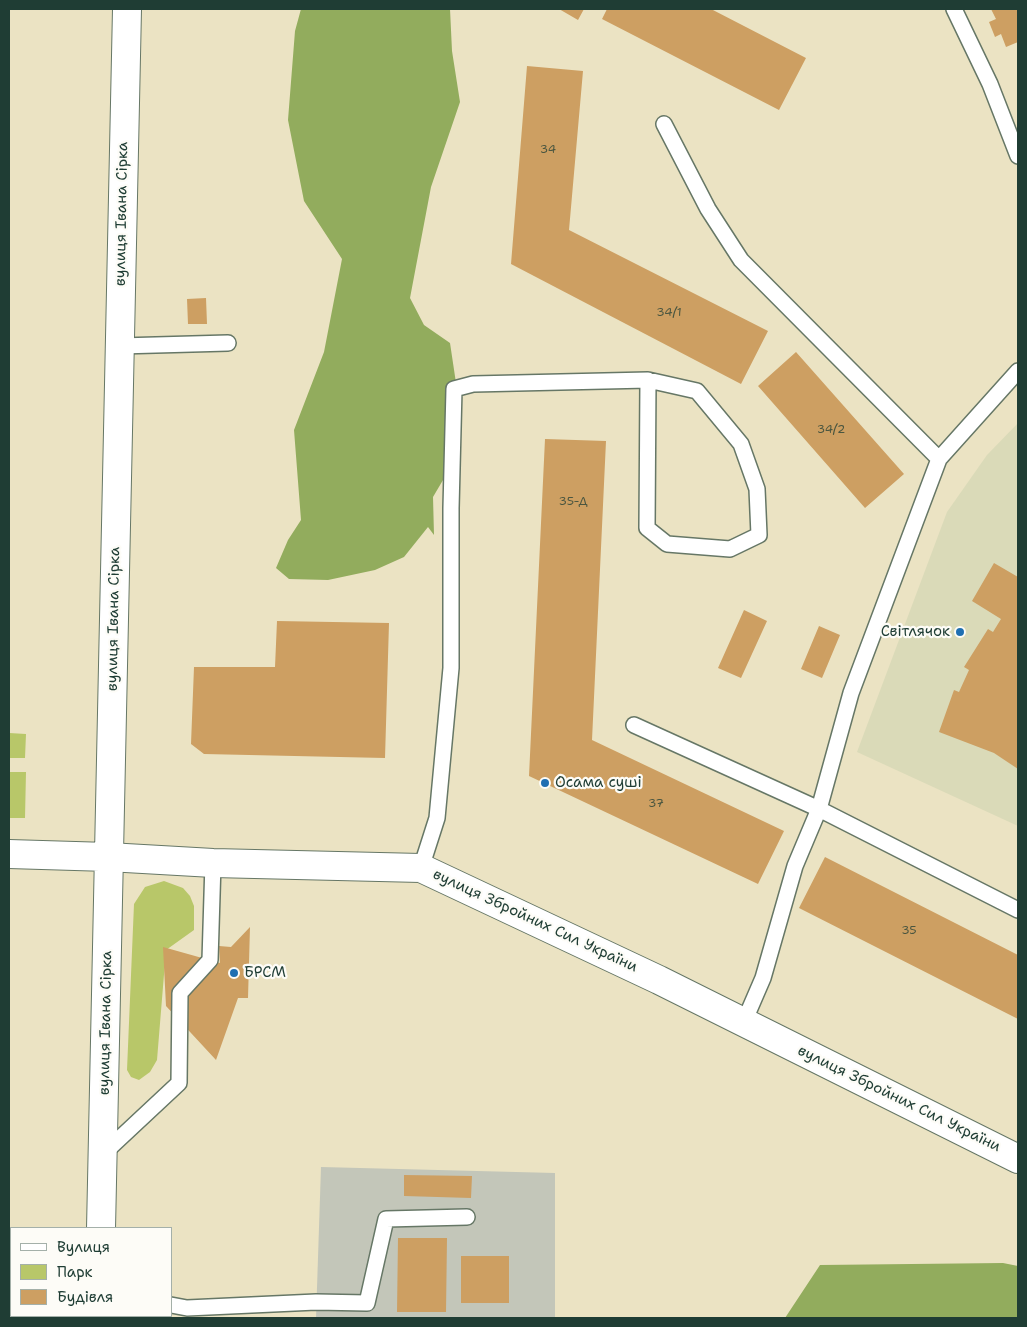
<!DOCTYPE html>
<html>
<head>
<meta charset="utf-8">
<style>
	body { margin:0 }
	#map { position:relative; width:1027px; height:1327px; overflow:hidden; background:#ebe3c3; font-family:"Shantell Sans",sans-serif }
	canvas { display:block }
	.frame { position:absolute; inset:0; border:10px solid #1f3d34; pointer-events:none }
	.legend { position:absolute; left:10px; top:1227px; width:162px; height:90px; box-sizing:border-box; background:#fdfcf7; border:1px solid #a4b0a9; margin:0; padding:6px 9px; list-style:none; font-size:15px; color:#1f3d34 }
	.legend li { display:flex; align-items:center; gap:10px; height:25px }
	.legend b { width:25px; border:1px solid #a4b0a9 }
</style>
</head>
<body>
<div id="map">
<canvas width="1027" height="1327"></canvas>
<div class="frame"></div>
<ul class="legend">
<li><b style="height:6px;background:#fff"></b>Вулиця</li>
<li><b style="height:14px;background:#b8c769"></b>Парк</li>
<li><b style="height:14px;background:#cd9f62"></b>Будівля</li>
</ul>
</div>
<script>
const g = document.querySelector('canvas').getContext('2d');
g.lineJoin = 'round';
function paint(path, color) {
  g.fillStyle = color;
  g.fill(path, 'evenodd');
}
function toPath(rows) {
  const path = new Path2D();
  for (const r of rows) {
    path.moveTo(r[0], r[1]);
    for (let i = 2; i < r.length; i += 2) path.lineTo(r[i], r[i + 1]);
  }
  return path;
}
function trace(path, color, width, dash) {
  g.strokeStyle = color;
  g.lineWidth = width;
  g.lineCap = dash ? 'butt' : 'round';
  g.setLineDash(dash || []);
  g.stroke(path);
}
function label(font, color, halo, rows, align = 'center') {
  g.font = font + ' "Shantell Sans",sans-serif';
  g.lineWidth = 4.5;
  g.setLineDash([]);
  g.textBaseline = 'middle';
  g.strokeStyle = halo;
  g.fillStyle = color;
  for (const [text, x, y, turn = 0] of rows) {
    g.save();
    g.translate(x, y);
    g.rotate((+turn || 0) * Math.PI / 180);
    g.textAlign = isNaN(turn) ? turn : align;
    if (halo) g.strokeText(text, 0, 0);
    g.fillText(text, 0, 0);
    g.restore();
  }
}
const built = toPath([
	[1018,423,1018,826,857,752,947,512,987,455]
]);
const industrial = toPath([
	[321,1167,555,1173,555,1318,316,1318]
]);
const green = toPath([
	[9,733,26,734,25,758,9,758],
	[9,772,26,772,25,818,9,818],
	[164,881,183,888,190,896,194,906,194,930,166,950,157,1060,150,1072,139,1080,131,1077,127,1070,134,904,145,887]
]);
const forest = toPath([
	[301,9,450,9,452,51,460,102,431,187,410,298,424,325,450,343,462,423,453,463,433,497,434,535,428,527,404,557,375,570,328,580,289,579,276,568,288,540,301,520,294,430,324,352,342,259,304,201,288,120,295,31],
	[1003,1263,1018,1266,1018,1318,785,1318,820,1265]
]);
const building = toPath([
	[559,9,584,9,578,20],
	[607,9,711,9,806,58,779,110,602,19],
	[991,9,1018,9,1018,42,1006,47,1001,34,995,37,989,22,996,19],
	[527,66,583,71,569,230,768,331,741,384,511,264],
	[206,298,207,324,188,324,187,299],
	[796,352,904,474,865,508,758,386],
	[545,439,606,441,592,740,784,831,758,884,529,776],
	[994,563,1018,577,1018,769,994,753,939,732,954,690,959,692,969,670,964,667,988,629,993,632,1001,619,972,601],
	[744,610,767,621,741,678,718,668],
	[277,621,389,623,385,758,204,754,191,744,194,667,275,667],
	[819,626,840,635,822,678,801,669],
	[825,857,1018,955,1018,1019,799,908],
	[250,927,248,998,238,998,216,1060,166,1006,163,947,220,963,219,946,231,947],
	[404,1175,472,1176,471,1198,404,1196],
	[398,1238,447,1238,446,1312,397,1312],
	[461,1256,509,1256,509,1303,461,1303]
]);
const service = toPath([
	[954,9,990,84,1018,156],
	[664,124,708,209,741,260,939,459,851,693,819,809,795,866,763,978,744,1022],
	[120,346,228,343],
	[939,459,1018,371],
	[634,725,819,809,1018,910],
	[421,868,437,818,451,668,451,508,454,389,473,384,648,380,697,391,741,444,757,489,759,535,730,549,667,544,647,528,648,380],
	[103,1154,179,1083,180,993,210,960,213,863],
	[9,1289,11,1289],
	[171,1305,187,1308,316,1302,367,1303,386,1219,467,1217]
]);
const minor = toPath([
	[108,857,213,863,421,868,659,980,1018,1159]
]);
const tertiary = toPath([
	[9,854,108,857],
	[101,1228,127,9],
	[99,1318,99,1316]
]);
const markers = [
	[960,632,5,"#1f6fb2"],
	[545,783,5,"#1f6fb2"],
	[234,973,5,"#1f6fb2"]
];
const numberNames = [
	["34",548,150],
	["34/1",669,313],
	["34/2",831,430],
	["35-Д",573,502],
	["37",656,804],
	["35",909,931]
];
const streetNames = [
	["вулиця Івана Сірка",122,214,-89],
	["вулиця Івана Сірка",114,619,-89],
	["вулиця Збройних Сил України",535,921,25],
	["вулиця Івана Сірка",106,1023,-89],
	["вулиця Збройних Сил України",899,1099,26]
];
const poiNames = [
	["Світлячок",950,632,"right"],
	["Осама суші",555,783],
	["БРСМ",244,973]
];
paint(built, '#dadab8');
paint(industrial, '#c3c6b9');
paint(green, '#b8c769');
paint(forest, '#92ac5d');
paint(building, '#cd9f62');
trace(service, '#676', 18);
trace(minor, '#676', 30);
trace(tertiary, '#676', 30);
trace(service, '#fff', 15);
trace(minor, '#fff', 28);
trace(tertiary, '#fff', 28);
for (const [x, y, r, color] of markers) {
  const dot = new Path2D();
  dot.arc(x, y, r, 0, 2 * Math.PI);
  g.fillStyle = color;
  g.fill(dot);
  trace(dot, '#fdfcf7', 2);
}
label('12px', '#4a5640', null, numberNames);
label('15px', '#1f3d34', '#fdfcf7', streetNames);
label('15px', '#1f3d34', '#fdfcf7', poiNames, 'left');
</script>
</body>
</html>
